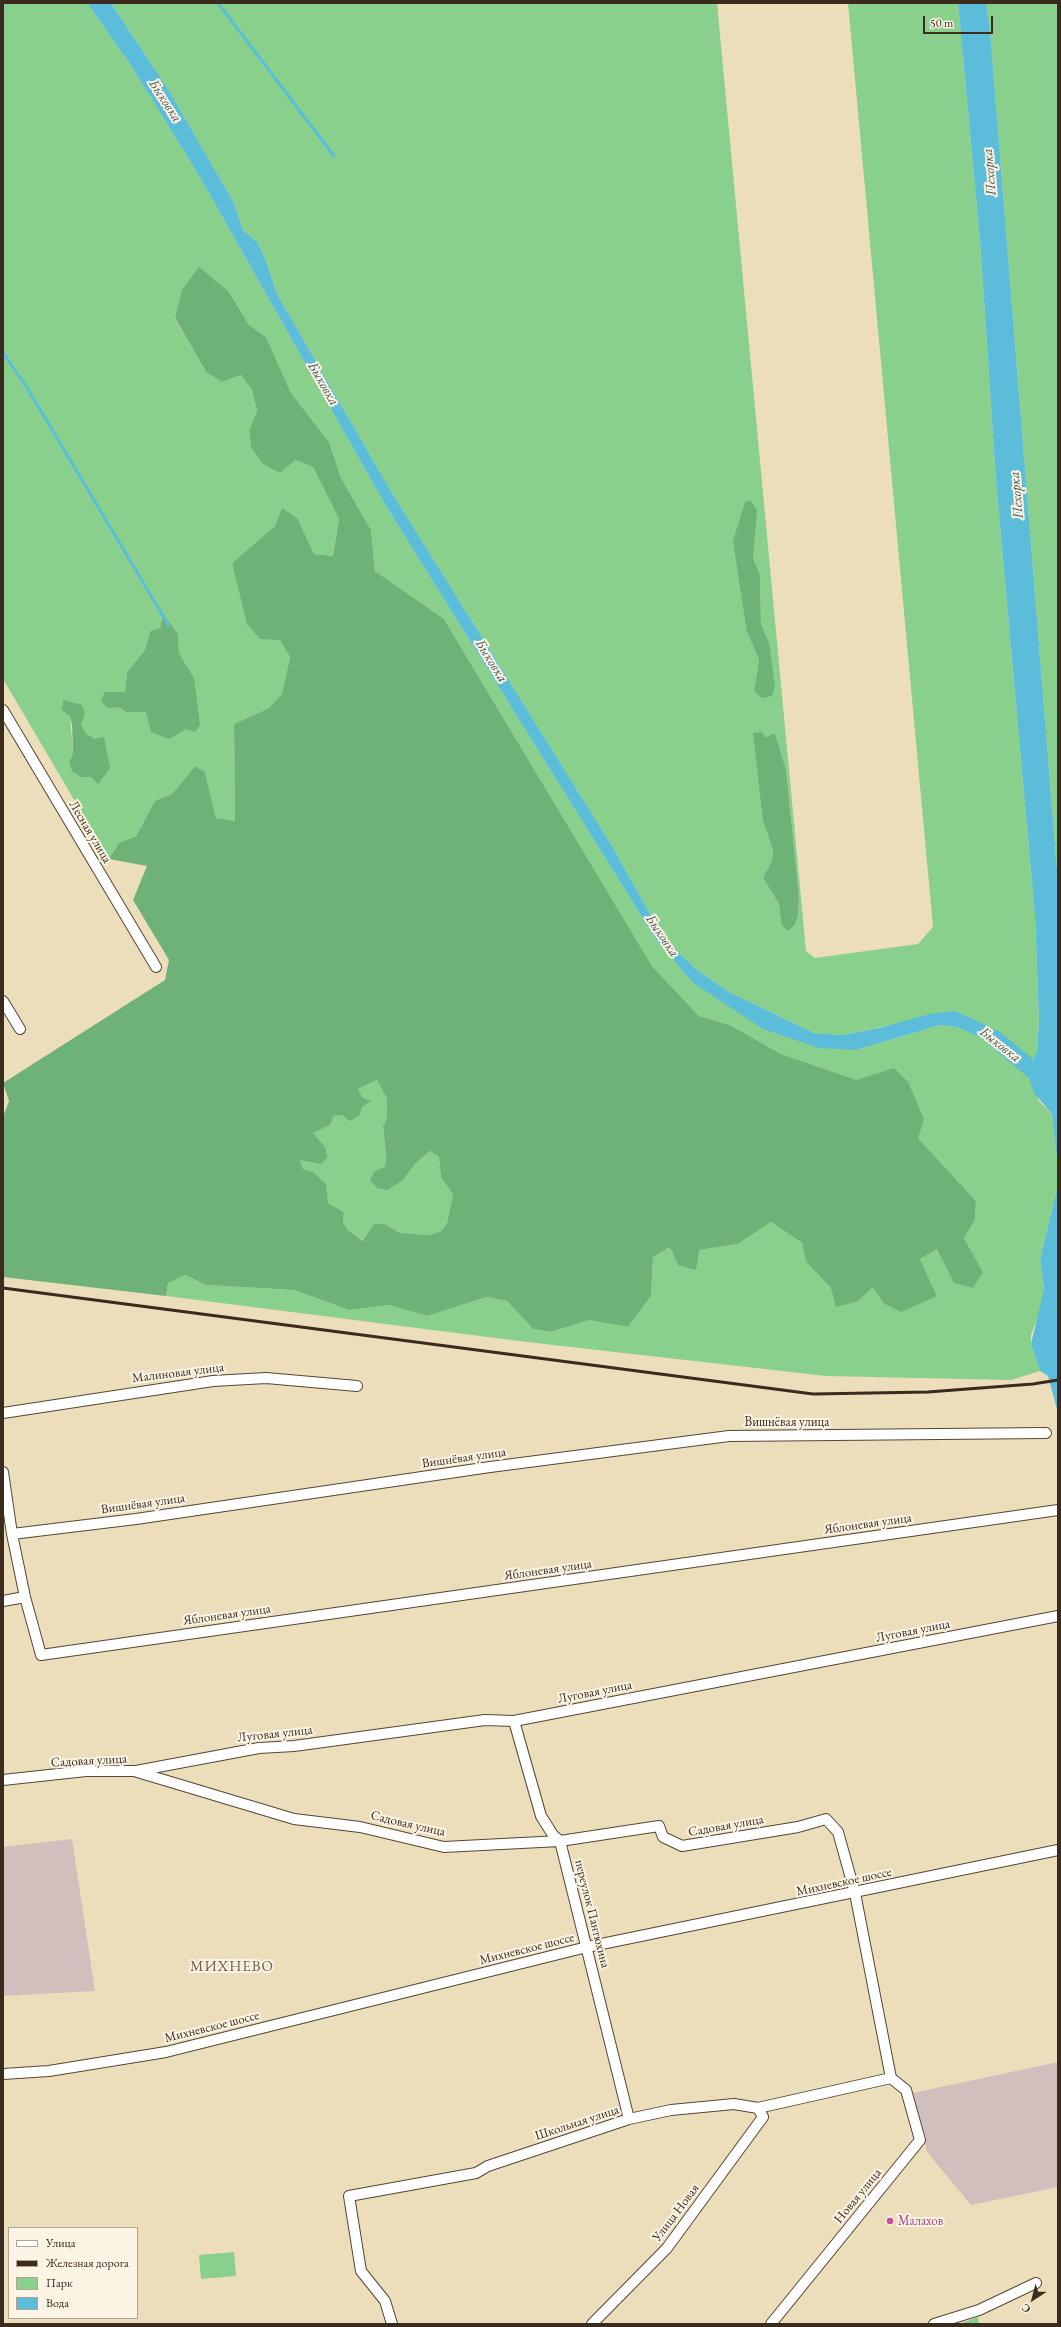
<!DOCTYPE html>
<html>
<head>
<meta charset="utf-8">
<style>
	body { margin:0 }
	#map { position:relative; width:1061px; height:2327px; overflow:hidden; background:#eddebb; font-family:"EB Garamond",serif }
	canvas { display:block }
	.frame { position:absolute; inset:0; border:4px solid #3b2a1e; pointer-events:none }
	.legend { position:absolute; left:8px; top:2227px; width:130px; height:92px; box-sizing:border-box; background:#fcf5e5; border:1px solid #afa495; margin:0; padding:5px 7px; list-style:none; font-size:12px; color:#3b2a1e }
	.legend li { display:flex; align-items:center; gap:8px; height:20px }
	.legend b { width:20px; border:1px solid #afa495 }
	.north { position:absolute; left:1013px; top:2279px; width:40px; height:40px; -webkit-text-stroke:3px #fcf5e5; paint-order:stroke; rotate:216deg; font-size:11px; font-weight:700; line-height:16px; text-align:center; color:#3b2a1e }
	.north::after { content:''; display:block; margin:auto; width:14px; height:18px; background:#3b2a1e; clip-path:polygon(50% 0,100% 100%,50% 72%,0 100%) }
	.scale { position:absolute; left:923px; top:16px; width:70px; height:18px; box-sizing:border-box; border:2px solid #3b2a1e; border-top:0; padding-left:5px; font-size:12px; line-height:14px; white-space:nowrap; color:#3b2a1e; -webkit-text-stroke:3px #fcf5e5; paint-order:stroke }
</style>
</head>
<body>
<div id="map">
<canvas width="1061" height="2327"></canvas>
<div class="frame"></div>
<ul class="legend">
<li><b style="height:5px;background:#fff"></b>Улица</li>
<li><b style="height:5px;background:#3b2a1e"></b>Железная дорога</li>
<li><b style="height:11px;background:#88d08c"></b>Парк</li>
<li><b style="height:11px;background:#5bbdd9"></b>Вода</li>
</ul>
<div class="north">С</div>
<div class="scale">50 m</div>
</div>
<script>
const g = document.querySelector('canvas').getContext('2d');
g.lineJoin = 'round';
function paint(path, color) {
  g.fillStyle = color;
  g.fill(path, 'evenodd');
}
function toPath(rows) {
  const path = new Path2D();
  for (const r of rows) {
    path.moveTo(r[0], r[1]);
    for (let i = 2; i < r.length; i += 2) path.lineTo(r[i], r[i + 1]);
  }
  return path;
}
function trace(path, color, width, dash) {
  g.strokeStyle = color;
  g.lineWidth = width;
  g.lineCap = dash ? 'butt' : 'round';
  g.setLineDash(dash || []);
  g.stroke(path);
}
function label(font, color, halo, rows, align = 'center') {
  g.font = font + ' "EB Garamond",serif';
  g.lineWidth = 4;
  g.setLineDash([]);
  g.textBaseline = 'middle';
  g.strokeStyle = halo;
  g.fillStyle = color;
  for (const [text, x, y, turn = 0] of rows) {
    g.save();
    g.translate(x, y);
    g.rotate((+turn || 0) * Math.PI / 180);
    g.textAlign = isNaN(turn) ? turn : align;
    if (halo) g.strokeText(text, 0, 0);
    g.fillText(text, 0, 0);
    g.restore();
  }
}
const industrial = toPath([
	[72,1839,95,1991,3,1996,3,1847],
	[1058,2062,1058,2187,971,2205,927,2152,913,2093]
]);
const green = toPath([
	[3,3,87,3,130,64,201,179,386,506,657,941,692,982,856,1050,940,1025,957,1027,1012,1051,955,1012,842,1035,814,1033,729,992,697,970,673,947,649,912,612,846,392,493,277,294,265,258,257,242,243,230,234,203,168,89,111,3,717,3,806,951,815,958,918,944,933,927,848,3,958,3,980,240,996,481,1035,916,1039,1021,1037,1050,1028,1075,1039,1101,1052,1114,1058,1168,1058,1184,1040,1260,1044,1289,1041,1308,1031,1335,1031,1344,1040,1371,1011,1380,826,1376,527,1342,166,1296,168,1283,185,1275,206,1285,294,1290,349,1310,389,1305,427,1316,487,1297,507,1301,533,1329,551,1332,589,1320,628,1327,651,1296,653,1257,670,1247,699,1250,738,1244,771,1222,802,1243,806,1262,831,1288,858,1301,873,1287,883,1303,937,1296,920,1259,937,1249,983,1272,964,1238,975,1220,976,1201,918,1138,857,1080,781,1054,730,1025,699,1016,652,966,444,619,375,571,371,530,341,478,329,442,291,393,266,337,249,325,229,292,182,290,175,319,206,372,222,382,241,375,252,390,257,411,249,430,251,447,263,464,295,460,313,467,339,519,333,556,314,554,298,519,275,526,232,563,260,639,280,639,290,657,282,694,269,708,234,724,235,821,216,818,205,772,195,766,172,794,155,801,136,836,119,843,109,859,3,679],
	[757,510,753,558,760,575,761,624,769,642,754,691,759,660,747,632],
	[163,613,178,634,179,653,194,678,146,712,126,712,118,707,105,692,125,692,127,672,145,650,150,631,160,628],
	[85,715,81,725,86,733,94,740,104,738,91,777,81,777,69,762,73,753,70,716],
	[762,732,766,737,775,733,786,769,799,896,798,916,795,925,781,923,779,904,763,878,772,860,773,850,763,821],
	[986,3,1058,3,1058,882,990,30],
	[377,1080,387,1099,387,1118,383,1126,386,1156,385,1166,375,1171,403,1180,415,1164,430,1151,439,1157,441,1178,453,1194,447,1223,441,1231,430,1235,400,1233,385,1224,364,1241,348,1230,343,1222,344,1212,328,1203,313,1172,303,1169,300,1160,321,1163,328,1157,325,1147,312,1133,330,1125,332,1116,342,1115,363,1098,358,1089],
	[234,2252,236,2276,201,2279,199,2255],
	[978,2317,979,2324,959,2324]
]);
const forest = toPath([
	[199,267,229,292,249,325,266,337,291,393,329,442,341,478,371,530,375,571,444,619,652,966,699,1016,730,1025,781,1054,857,1080,894,1068,908,1082,924,1119,918,1138,976,1201,975,1220,964,1238,983,1272,973,1288,954,1283,937,1249,920,1259,937,1296,901,1312,883,1303,873,1287,858,1301,836,1307,831,1288,806,1262,802,1243,771,1222,738,1244,699,1250,696,1270,678,1265,670,1247,653,1257,651,1296,628,1327,589,1320,551,1332,533,1329,507,1301,487,1297,427,1316,389,1305,349,1310,294,1290,206,1285,185,1275,168,1283,166,1296,3,1277,3,1117,9,1101,3,1083,165,980,169,960,133,900,147,866,109,859,119,843,136,836,155,801,172,794,195,766,205,772,216,818,235,821,234,724,269,708,282,694,290,657,280,640,260,639,247,624,232,563,275,526,282,508,298,519,314,554,333,556,339,519,313,467,295,460,280,473,263,464,251,448,249,430,257,411,252,390,241,375,222,382,206,372,175,318,182,290],
	[377,1080,387,1099,387,1118,383,1126,386,1156,385,1166,375,1171,370,1180,377,1188,387,1190,403,1180,415,1164,430,1151,439,1157,441,1178,453,1194,447,1223,441,1231,430,1235,400,1233,385,1224,374,1224,363,1241,348,1230,343,1222,344,1212,328,1203,326,1184,313,1172,303,1169,300,1160,321,1164,328,1157,325,1147,313,1133,330,1125,333,1116,342,1115,350,1121,359,1116,362,1107,371,1101,363,1098,358,1089],
	[751,501,757,510,753,558,760,575,761,624,769,642,775,687,772,696,762,698,754,691,759,660,747,632,733,541,745,502],
	[163,613,178,634,179,653,194,678,200,725,195,732,186,729,169,739,151,732,146,712,126,712,118,707,108,708,101,701,105,692,125,692,127,672,145,650,150,631,160,628],
	[63,700,82,705,85,715,81,725,86,733,94,739,104,737,110,768,98,784,91,777,81,777,72,771,69,762,73,753,72,725,70,716,62,710],
	[762,732,766,737,775,733,786,769,799,896,798,916,795,925,787,931,781,923,779,904,763,878,772,860,773,850,763,821,753,733]
]);
const water = toPath([
	[87,3,111,3,168,89,234,203,243,230,257,242,265,258,277,294,392,493,612,846,649,912,673,947,697,970,729,992,814,1033,842,1035,883,1027,930,1014,955,1011,990,1027,1013,1052,957,1027,940,1025,856,1050,819,1048,763,1029,692,982,657,941,386,506,201,179,130,64],
	[958,3,986,3,990,30,1058,882,1058,1168,1052,1114,1034,1093,1028,1075,1037,1050,1039,1021,1035,916,996,481,980,240],
	[1058,1184,1058,1413,1048,1376,1040,1371,1031,1344,1044,1289,1040,1260]
]);
const stream = toPath([
	[218,3,334,156],
	[3,353,26,386,169,626]
]);
const river = toPath([
	[994,1038,1046,1081]
]);
const minor = toPath([
	[3,710,156,967],
	[3,1001,20,1029],
	[3,1413,213,1381,266,1378,357,1386],
	[1046,1433,729,1436,490,1467,136,1519,12,1534,25,1597,41,1655,1058,1510],
	[3,1472,12,1534],
	[3,1601,25,1597],
	[514,1721,541,1816,553,1835,560,1841,629,2119],
	[136,1771,259,1748,294,1746,485,1720,514,1721,1058,1616],
	[3,1780,86,1771,134,1771,294,1819,360,1827,444,1847,560,1841,659,1826,663,1837,682,1846,798,1827,826,1819,838,1832,855,1893,891,2078],
	[3,2074,49,2071,166,2052,587,1947,1058,1850],
	[392,2324,385,2301,361,2271,349,2196,476,2173,488,2166,629,2119,671,2110,734,2104,758,2108,891,2078],
	[592,2324,667,2248,763,2117,758,2108],
	[771,2324,920,2140,906,2090,891,2078],
	[934,2324,979,2310,1036,2283]
]);
const rail = toPath([
	[3,1288,813,1394,928,1392,1033,1384,1058,1380]
]);
const markers = [
	[890,2221,4,"#d1479c"]
];
const streetNames = [
	["Лесная улица",90,832,59],
	["Малиновая улица",178,1373,-7],
	["Вишнёвая улица",787,1422],
	["Вишнёвая улица",464,1458,-8],
	["Вишнёвая улица",143,1504,-8],
	["Яблоневая улица",868,1524,-8],
	["Яблоневая улица",548,1570,-8],
	["Яблоневая улица",227,1615,-8],
	["Луговая улица",913,1631,-11],
	["Луговая улица",595,1692,-11],
	["Луговая улица",275,1734,-6],
	["Садовая улица",89,1761,-3],
	["Садовая улица",408,1824,13],
	["Садовая улица",726,1826,-10],
	["Михневское шоссе",844,1882,-12],
	["переулок Пантюхина",592,1914,76],
	["Михневское шоссе",527,1949,-14],
	["Михневское шоссе",212,2027,-14],
	["Школьная улица",577,2123,-18],
	["Новая улица",858,2196,-51],
	["Улица Новая",676,2213,-53]
];
const hotelNames = [
	["Малахов",898,2221]
];
const waterNames = [
	["Быковка",165,101,57],
	["Пехорка",990,172,-95],
	["Быковка",323,384,60],
	["Пехорка",1017,495,-95],
	["Быковка",491,661,58],
	["Быковка",662,936,56],
	["Быковка",1000,1045,38]
];
const quarterNames = [
	["МИХНЕВО",232,1967]
];
paint(industrial, '#d1bfbd');
paint(green, '#88d08c');
paint(forest, '#6eb278');
paint(water, '#5bbdd9');
trace(stream, '#5bbdd9', 3);
trace(river, '#5bbdd9', 17);
trace(minor, '#564536', 12);
trace(minor, '#fff', 10);
trace(rail, '#3b2a1e', 3);
for (const [x, y, r, color] of markers) {
  const dot = new Path2D();
  dot.arc(x, y, r, 0, 2 * Math.PI);
  g.fillStyle = color;
  g.fill(dot);
  trace(dot, '#fcf5e5', 1.5);
}
label('13px', '#3b2a1e', '#fcf5e5', streetNames);
label('13px', '#b23c85', '#fcf5e5', hotelNames, 'left');
label('italic 14px', '#455656', '#fcf5e5', waterNames);
g.letterSpacing = '1px';
label('15px', '#755b48', '#fcf5e5', quarterNames);
g.letterSpacing = '0px';
</script>
</body>
</html>
